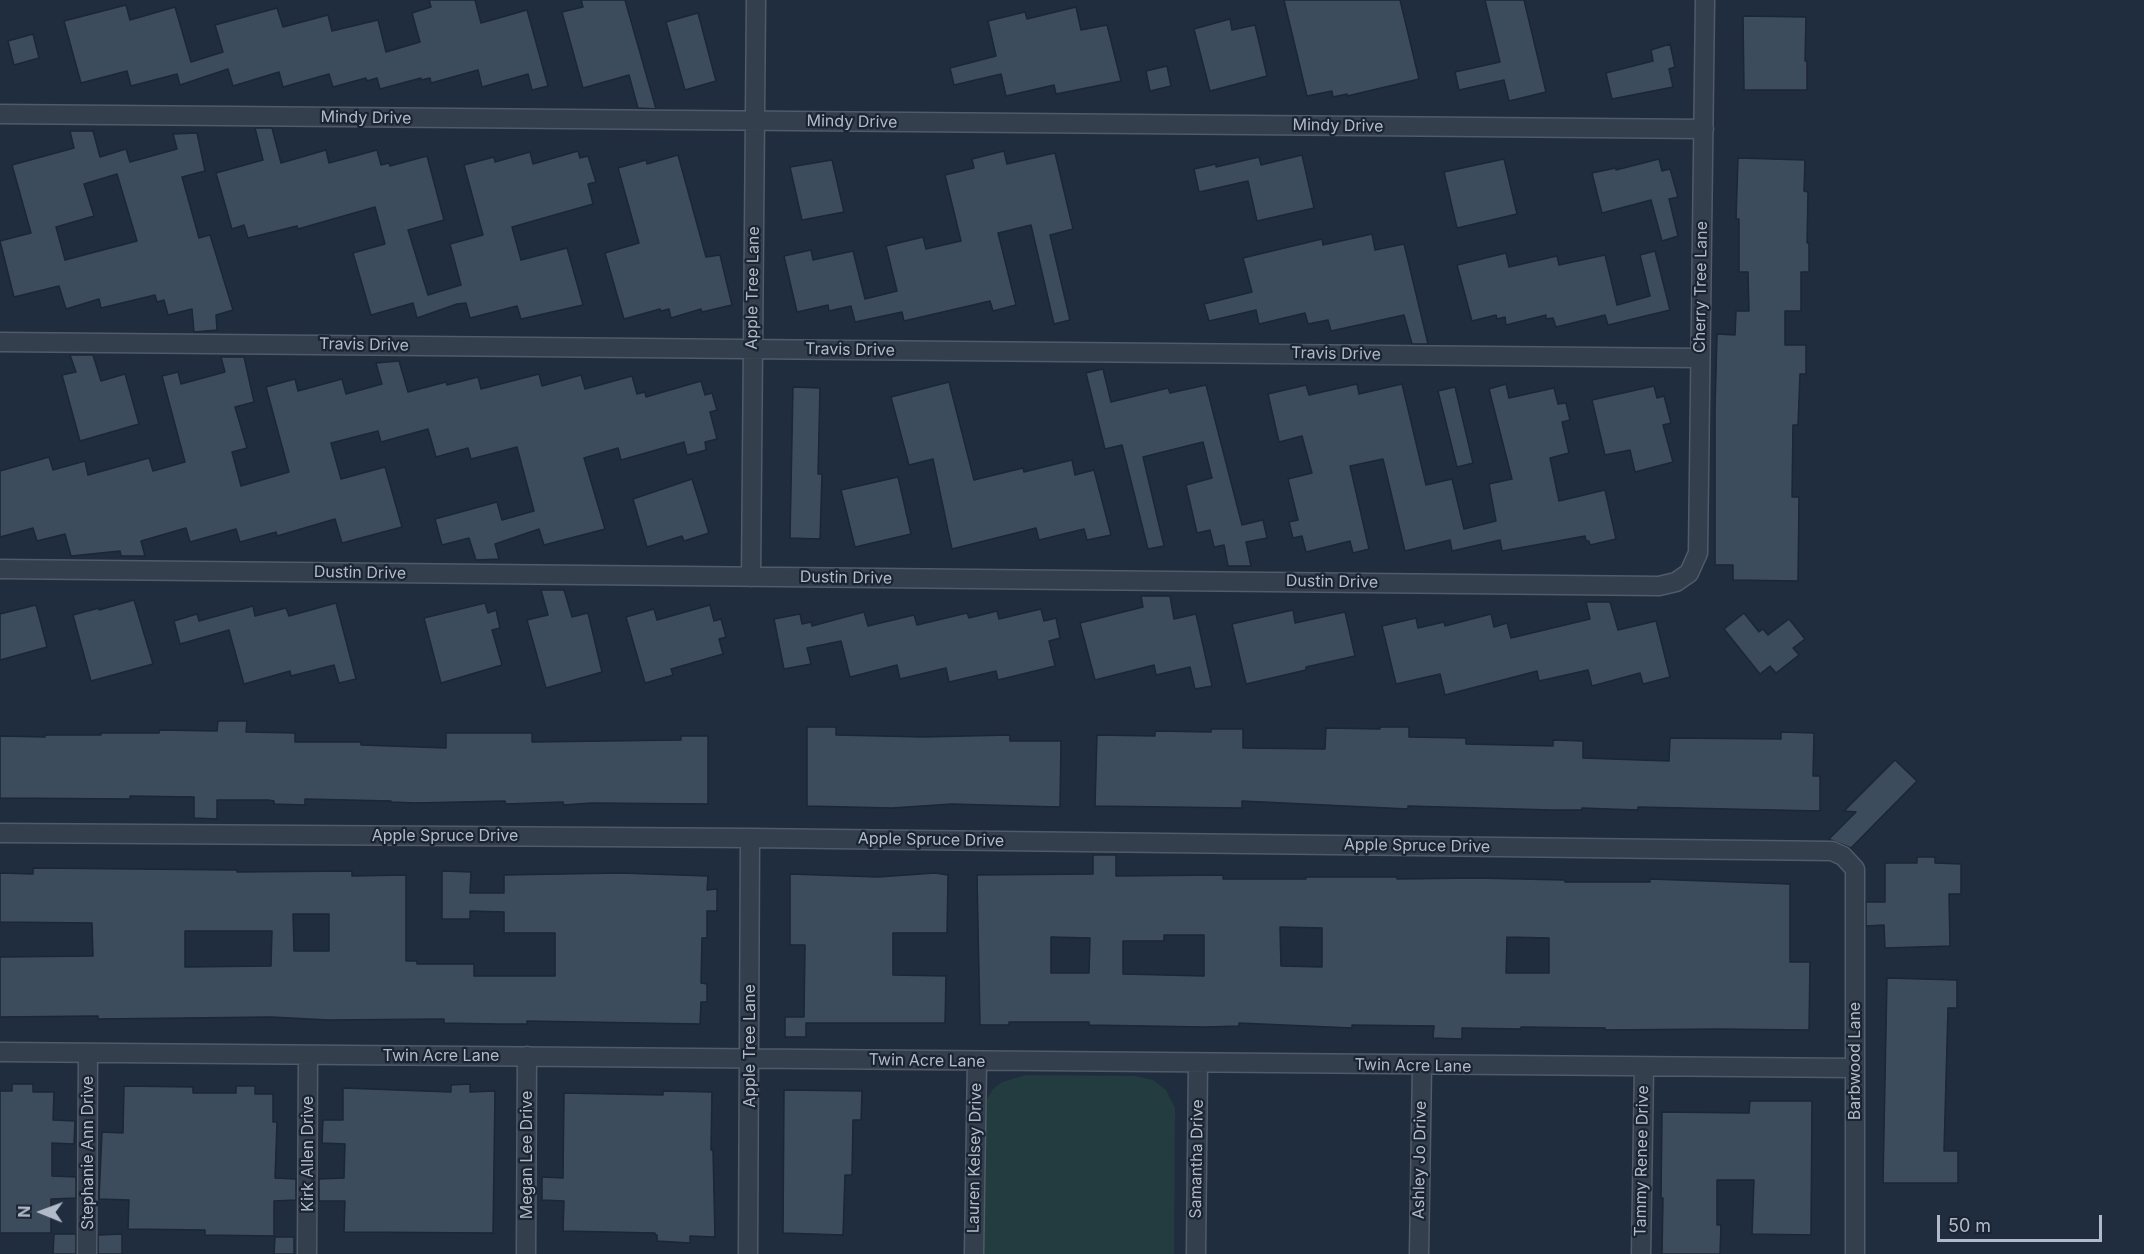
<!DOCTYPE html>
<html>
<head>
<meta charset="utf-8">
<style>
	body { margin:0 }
	#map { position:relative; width:2144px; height:1254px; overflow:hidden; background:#202d3e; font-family:Inter,sans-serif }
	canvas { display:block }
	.north { position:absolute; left:12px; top:1182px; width:60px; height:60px; -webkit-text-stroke:4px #1a2432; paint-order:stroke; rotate:271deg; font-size:16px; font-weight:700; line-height:24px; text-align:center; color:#b0bac9 }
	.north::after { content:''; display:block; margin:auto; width:21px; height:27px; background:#b0bac9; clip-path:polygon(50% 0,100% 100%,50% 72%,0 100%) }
	.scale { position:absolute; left:1937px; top:1215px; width:165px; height:27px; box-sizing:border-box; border:3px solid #b0bac9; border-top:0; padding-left:8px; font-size:18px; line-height:21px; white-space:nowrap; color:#b0bac9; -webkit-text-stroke:4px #1a2432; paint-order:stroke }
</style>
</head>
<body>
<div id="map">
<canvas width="2144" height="1254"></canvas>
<div class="north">N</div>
<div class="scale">50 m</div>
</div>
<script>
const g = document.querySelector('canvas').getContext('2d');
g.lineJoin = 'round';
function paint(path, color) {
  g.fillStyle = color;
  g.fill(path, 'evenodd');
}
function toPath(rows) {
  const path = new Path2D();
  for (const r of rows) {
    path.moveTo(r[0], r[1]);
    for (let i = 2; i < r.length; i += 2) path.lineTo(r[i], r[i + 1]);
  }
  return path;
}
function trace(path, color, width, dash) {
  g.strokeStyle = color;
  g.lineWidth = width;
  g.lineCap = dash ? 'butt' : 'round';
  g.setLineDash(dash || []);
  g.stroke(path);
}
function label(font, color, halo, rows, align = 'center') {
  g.font = font + ' Inter,sans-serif';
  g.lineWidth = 4.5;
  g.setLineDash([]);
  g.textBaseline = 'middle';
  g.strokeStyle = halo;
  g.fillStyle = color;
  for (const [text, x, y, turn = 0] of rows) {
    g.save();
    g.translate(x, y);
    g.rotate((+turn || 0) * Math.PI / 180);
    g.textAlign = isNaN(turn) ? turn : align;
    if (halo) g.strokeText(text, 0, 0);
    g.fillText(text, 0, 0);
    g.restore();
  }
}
const green = toPath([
	[1026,1075,1135,1076,1153,1080,1166,1090,1175,1108,1175,1119,1174,1254,983,1254,984,1112,987,1099,993,1089,1002,1082]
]);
const building = toPath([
	[429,0,475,0,481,23,527,10,548,86,532,90,528,74,482,87,478,70,431,83,430,78,421,80,421,78,380,89,377,78,367,81,366,78,333,87,329,74,283,87,279,72,233,86,228,69,180,85,177,74,131,86,127,71,81,83,64,21,126,5,130,20,175,7,191,62,223,52,215,25,277,8,283,27,328,15,332,31,378,20,386,52,420,42,412,13,431,7,429,0],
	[581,0,625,0,656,109,638,108,629,75,583,88,562,12,583,7,581,0],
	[1284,0,1400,0,1419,79,1347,96,1347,94,1333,97,1332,91,1307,96,1284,0],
	[1485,0,1524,0,1546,92,1509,101,1504,80,1459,90,1455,72,1500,62,1485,0],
	[1076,7,1081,30,1107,25,1121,81,1056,94,1054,85,1006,96,1001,74,954,85,950,68,996,56,988,21,1025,12,1027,19,1076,7],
	[698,13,716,81,685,90,666,22,698,13],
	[1743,16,1806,17,1805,61,1807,61,1807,90,1744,90,1743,16],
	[1230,19,1232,30,1255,25,1267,76,1210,91,1194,29,1230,19],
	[33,34,39,58,14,65,8,41,33,34],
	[1670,44,1675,67,1669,69,1673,87,1612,99,1606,73,1653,61,1651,50,1670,44],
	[1167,66,1171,86,1150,91,1146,71,1167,66],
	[255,128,272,128,281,163,326,150,329,163,377,150,381,165,389,163,390,166,427,156,444,220,408,230,428,295,461,285,450,244,483,235,464,165,494,157,495,162,530,152,533,164,578,151,580,158,588,156,596,182,588,184,593,204,512,227,521,260,567,248,583,305,521,319,517,306,470,318,466,303,457,304,417,318,413,303,371,315,353,253,385,244,375,207,298,229,297,226,248,238,244,225,232,229,216,173,263,160,255,128],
	[70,131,93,131,100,157,126,149,130,162,177,149,173,134,197,133,205,171,182,177,199,238,210,235,233,310,216,315,217,330,194,332,192,309,168,315,164,300,157,302,155,295,101,308,99,299,66,309,59,286,14,297,0,241,31,233,12,165,74,148,70,131],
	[117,174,137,241,65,260,56,227,94,216,84,184,117,174],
	[1004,151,1007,164,1055,153,1073,229,1050,235,1070,320,1054,324,1031,225,998,233,1016,305,993,311,990,301,904,321,902,312,855,322,851,306,829,311,828,305,797,312,784,256,811,250,813,260,853,251,865,299,897,291,886,246,923,237,926,249,961,241,945,175,974,168,972,159,1004,151],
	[678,155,706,257,720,255,732,305,702,312,701,309,671,318,669,309,661,311,660,309,624,319,605,253,639,243,618,168,646,160,647,164,678,155],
	[1302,155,1314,208,1257,221,1248,181,1199,192,1194,169,1216,164,1216,167,1259,157,1261,165,1302,155],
	[1738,158,1805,160,1804,191,1808,192,1807,243,1809,243,1809,272,1801,272,1801,311,1785,311,1785,345,1806,345,1806,374,1800,374,1798,425,1793,425,1792,497,1799,497,1798,581,1733,580,1733,565,1715,565,1715,408,1717,334,1735,335,1736,311,1749,311,1748,272,1739,272,1739,219,1736,219,1738,158],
	[1504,159,1517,214,1457,228,1444,172,1504,159],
	[1659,159,1662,171,1670,169,1678,197,1669,199,1678,236,1662,241,1651,200,1602,213,1592,173,1616,168,1616,170,1659,159],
	[832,160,844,212,802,220,790,167,832,160],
	[1372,234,1375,250,1404,244,1428,344,1412,344,1404,315,1331,331,1328,320,1308,324,1305,313,1259,324,1256,310,1209,321,1204,304,1252,292,1243,258,1322,239,1323,245,1372,234],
	[1655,251,1670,310,1608,325,1605,315,1556,327,1553,318,1546,319,1546,315,1506,325,1505,317,1497,319,1496,315,1472,321,1457,265,1506,253,1509,267,1557,256,1559,265,1605,255,1617,305,1650,296,1640,255,1655,251],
	[70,355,93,355,101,381,125,374,139,424,80,441,62,375,76,372,70,355],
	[221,357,244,357,254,402,235,407,247,448,232,452,241,486,289,472,266,387,295,379,298,391,342,379,346,394,382,384,376,363,399,361,408,392,446,382,447,385,478,377,481,389,539,374,542,386,581,375,585,389,632,376,637,394,645,392,646,397,701,381,705,395,712,393,717,410,710,412,717,439,705,442,706,450,687,455,684,442,621,460,618,448,584,458,605,529,544,545,539,529,495,544,499,559,476,560,469,538,442,545,435,519,497,502,502,520,534,511,517,447,471,459,468,448,436,457,428,429,381,442,378,431,331,443,341,479,385,467,402,527,342,543,335,519,277,536,276,532,240,542,236,529,190,542,186,528,141,541,145,556,121,556,120,551,71,556,65,534,37,541,33,528,0,537,0,471,49,457,53,470,85,461,88,475,149,458,153,471,185,462,162,376,178,372,181,384,225,372,221,357],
	[1103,369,1111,402,1168,388,1170,393,1206,385,1242,525,1263,520,1267,538,1246,542,1251,566,1228,566,1224,545,1214,547,1210,530,1197,533,1186,485,1212,478,1203,442,1143,457,1164,546,1148,549,1122,445,1105,449,1086,373,1103,369],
	[949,382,974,480,1023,468,1024,472,1072,460,1075,475,1094,470,1111,535,1087,540,1084,529,1039,540,1036,528,952,549,933,459,909,465,891,397,949,382],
	[1357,384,1359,394,1402,384,1426,485,1452,479,1464,529,1496,521,1489,484,1512,479,1489,389,1506,384,1509,398,1554,388,1558,404,1566,403,1570,420,1562,422,1569,453,1550,458,1559,501,1605,490,1616,539,1590,545,1589,541,1586,541,1585,536,1502,551,1500,540,1452,551,1450,540,1405,551,1383,459,1350,466,1369,549,1353,553,1350,541,1306,552,1302,536,1293,538,1289,522,1298,520,1288,479,1312,473,1302,436,1279,442,1268,394,1306,385,1309,395,1357,384],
	[1654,386,1657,398,1664,396,1671,423,1663,425,1673,462,1635,472,1630,450,1605,455,1592,400,1654,386],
	[793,387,820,388,818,474,822,474,820,539,790,538,793,387],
	[1455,387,1473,463,1457,467,1438,391,1455,387],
	[898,477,911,534,855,547,841,490,898,477],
	[692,479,709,533,684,541,682,536,647,547,633,499,692,479],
	[541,590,564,590,572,617,588,613,602,672,546,688,527,620,548,615,541,590],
	[1141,596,1170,596,1174,619,1196,614,1212,686,1195,689,1190,667,1156,675,1154,665,1095,680,1080,623,1143,607,1141,596],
	[134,600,153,664,91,681,73,615,99,608,99,610,134,600],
	[1586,602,1610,602,1618,630,1656,621,1670,677,1643,684,1640,673,1592,686,1588,670,1539,681,1537,671,1445,695,1440,674,1396,684,1382,626,1416,618,1418,628,1444,622,1445,626,1491,614,1494,627,1507,623,1511,638,1590,619,1586,602],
	[336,603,356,679,339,683,334,665,291,676,290,671,244,684,229,630,180,644,174,621,197,614,199,621,253,606,255,616,286,608,289,616,336,603],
	[485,603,488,613,496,610,500,628,492,630,502,665,441,683,424,618,485,603],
	[36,605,47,647,0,660,0,614,36,605],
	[710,605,714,621,721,619,726,637,719,639,723,654,671,669,673,675,645,683,626,617,654,609,657,620,710,605],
	[1041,609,1044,621,1056,618,1060,638,1049,641,1055,666,998,680,996,671,949,682,946,668,900,679,897,665,850,677,841,641,807,648,811,664,784,669,774,619,800,614,802,624,811,622,812,626,864,612,868,626,914,615,917,625,967,613,969,618,997,611,999,619,1041,609],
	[1293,610,1295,623,1345,612,1355,656,1306,667,1306,670,1246,684,1232,624,1293,610],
	[1744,613,1759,632,1763,629,1768,635,1789,619,1805,639,1793,648,1799,655,1776,673,1770,666,1760,674,1724,629,1744,613],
	[218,721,247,721,246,732,295,733,295,742,361,742,361,745,446,748,446,733,532,733,532,742,681,740,681,736,708,736,708,804,591,803,564,805,563,802,506,804,505,801,415,803,391,802,391,801,305,799,305,805,274,804,274,801,268,800,217,800,217,819,194,818,194,797,130,796,130,799,0,798,0,736,45,737,45,735,101,735,101,733,159,733,159,730,217,731,218,721],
	[807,727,836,727,836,735,924,737,1010,735,1010,741,1061,741,1060,807,952,804,892,808,807,806,807,727],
	[1380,727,1409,727,1409,737,1466,738,1466,744,1553,746,1553,740,1583,741,1583,758,1669,761,1670,738,1781,739,1781,732,1814,733,1813,776,1820,776,1820,811,1638,807,1638,810,1582,808,1582,810,1552,810,1408,806,1408,809,1242,801,1242,808,1095,806,1097,735,1155,736,1155,731,1211,732,1211,729,1243,729,1243,748,1325,749,1326,728,1380,729,1380,727],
	[1895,760,1917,781,1851,848,1831,840,1829,839,1856,812,1844,811,1895,760],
	[1093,855,1116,855,1116,876,1223,875,1223,879,1306,879,1306,877,1397,877,1397,879,1476,878,1565,880,1565,882,1650,882,1650,879,1790,884,1790,962,1810,962,1809,1030,1719,1029,1605,1030,1605,1028,1521,1027,1521,1029,1462,1028,1462,1039,1433,1038,1434,1026,1352,1025,1352,1028,1239,1023,1239,1026,1205,1027,1089,1025,1089,1022,1009,1022,1009,1025,980,1025,977,875,1093,874,1093,855],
	[1280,927,1322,928,1322,967,1281,966,1280,927],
	[1164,935,1204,935,1204,976,1123,974,1123,941,1164,941,1164,935],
	[1051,937,1090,938,1089,973,1051,973,1051,937],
	[1507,937,1549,938,1549,973,1506,973,1507,937],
	[1917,857,1935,857,1935,863,1961,864,1961,894,1949,894,1950,946,1885,948,1884,925,1866,926,1866,902,1885,902,1885,863,1917,863,1917,857],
	[33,868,237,870,237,872,352,871,352,876,406,875,406,961,417,961,417,964,474,964,474,976,555,976,555,933,504,933,504,912,470,911,470,919,442,919,442,871,471,872,470,893,504,893,504,875,620,873,708,876,707,890,717,889,717,911,707,911,707,938,702,938,701,983,707,984,707,1002,701,1002,700,1024,527,1021,527,1024,498,1024,444,1023,444,1019,329,1020,271,1017,98,1019,98,1016,0,1017,0,957,93,956,92,923,0,922,0,873,33,874,33,868],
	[293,914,329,914,329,951,294,951,293,914],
	[185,931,272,931,271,966,185,967,185,931],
	[935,873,948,875,947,933,893,933,893,975,946,976,945,1023,806,1023,806,1037,785,1037,785,1017,804,1017,805,945,790,945,790,874,878,877,935,873],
	[1887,978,1957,980,1957,1008,1948,1008,1944,1151,1958,1151,1958,1183,1883,1183,1887,978],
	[12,1084,33,1084,33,1092,54,1092,53,1120,75,1121,74,1144,52,1143,52,1176,76,1177,76,1198,51,1199,51,1233,0,1233,0,1091,12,1091,12,1084],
	[470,1084,470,1092,495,1091,493,1233,344,1232,345,1201,319,1201,319,1179,344,1178,345,1144,322,1143,323,1120,343,1120,343,1088,451,1092,451,1085,470,1084],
	[124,1086,193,1087,193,1093,236,1093,236,1086,255,1086,255,1094,273,1094,273,1122,277,1122,275,1178,296,1179,296,1200,274,1201,274,1236,205,1235,205,1230,128,1229,129,1200,99,1199,102,1132,123,1133,124,1086],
	[784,1090,862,1091,861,1120,853,1120,852,1175,845,1175,843,1235,783,1233,784,1090],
	[663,1091,712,1092,711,1150,713,1150,715,1237,690,1236,690,1243,657,1241,657,1235,655,1235,655,1233,563,1231,564,1201,542,1200,542,1177,563,1178,564,1093,663,1095,663,1091],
	[1750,1101,1812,1101,1811,1235,1752,1234,1754,1180,1717,1180,1717,1225,1721,1225,1720,1254,1662,1254,1663,1198,1661,1198,1662,1112,1749,1113,1750,1101],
	[54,1234,76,1234,76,1254,53,1254,54,1234],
	[122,1234,122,1254,98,1254,98,1235,122,1234],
	[275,1237,294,1237,294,1254,274,1254,275,1237]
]);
const street = toPath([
	[0,114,1704,129],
	[0,342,1700,358],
	[0,569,1659,586,1676,582,1689,573,1698,553,1705,0],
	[751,577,756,0],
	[0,833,750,838,1832,851,1843,856,1855,869,1855,1254],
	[0,1052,1855,1068],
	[87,1254,88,1053],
	[307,1254,308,1055],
	[526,1254,527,1056],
	[748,1254,750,838],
	[974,1254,977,1061],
	[1196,1254,1198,1063],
	[1419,1254,1422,1066],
	[1641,1254,1644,1068]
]);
const streetNames = [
	["Mindy Drive",366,118,1],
	["Mindy Drive",852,122,1],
	["Mindy Drive",1338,126,1],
	["Cherry Tree Lane",1701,287,-89],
	["Apple Tree Lane",753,288,-89],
	["Travis Drive",364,345,1],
	["Travis Drive",850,350,1],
	["Travis Drive",1336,354,1],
	["Dustin Drive",360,573,1],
	["Dustin Drive",846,578,1],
	["Dustin Drive",1332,582,1],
	["Apple Spruce Drive",445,836],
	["Apple Spruce Drive",931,840,1],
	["Apple Spruce Drive",1417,846,1],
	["Apple Tree Lane",750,1046,-90],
	["Twin Acre Lane",441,1056],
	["Twin Acre Lane",927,1061,1],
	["Barbwood Lane",1855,1061,-90],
	["Twin Acre Lane",1413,1066,1],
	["Stephanie Ann Drive",88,1153,-90],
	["Kirk Allen Drive",308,1154,-90],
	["Megan Lee Drive",527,1155,-90],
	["Lauren Kelsey Drive",975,1158,-89],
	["Samantha Drive",1197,1159,-89],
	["Ashley Jo Drive",1420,1160,-89],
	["Tammy Renee Drive",1642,1161,-89]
];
paint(green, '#223c3f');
paint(building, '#3c4c5d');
trace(building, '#1c2634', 1.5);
trace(street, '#505a68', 21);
trace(street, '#343f4e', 18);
label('16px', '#b0bac9', '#1a2432', streetNames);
</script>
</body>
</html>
